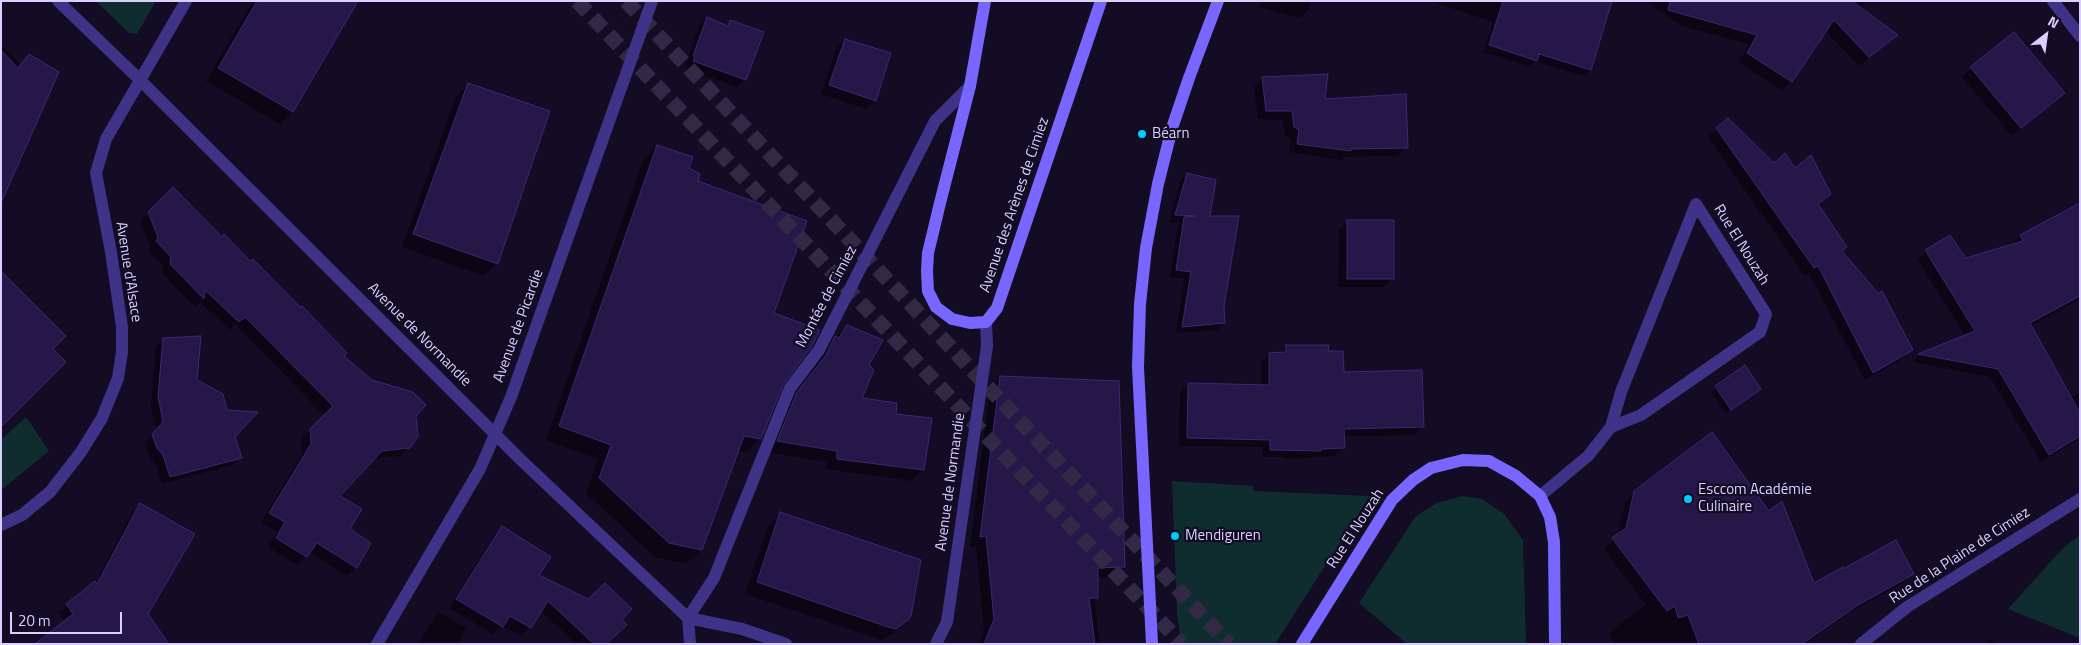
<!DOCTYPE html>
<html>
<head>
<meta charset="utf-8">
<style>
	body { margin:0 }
	#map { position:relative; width:2081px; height:645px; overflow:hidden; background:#130c24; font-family:"Titillium Web",sans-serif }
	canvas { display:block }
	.frame { position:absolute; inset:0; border:2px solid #d9d0ff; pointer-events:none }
	.north { position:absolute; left:2021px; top:10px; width:50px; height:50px; -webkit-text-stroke:4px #130c24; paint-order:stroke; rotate:30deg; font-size:14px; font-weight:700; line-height:20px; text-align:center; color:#d9d0ff }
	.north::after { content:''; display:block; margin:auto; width:18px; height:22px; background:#d9d0ff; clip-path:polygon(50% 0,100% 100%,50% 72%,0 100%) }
	.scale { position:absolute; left:10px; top:612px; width:112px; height:22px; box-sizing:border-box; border:2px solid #d9d0ff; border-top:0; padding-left:6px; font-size:15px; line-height:18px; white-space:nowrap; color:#d9d0ff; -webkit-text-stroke:4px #130c24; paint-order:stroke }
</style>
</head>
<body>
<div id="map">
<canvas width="2081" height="645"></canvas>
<div class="frame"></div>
<div class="north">N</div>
<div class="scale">20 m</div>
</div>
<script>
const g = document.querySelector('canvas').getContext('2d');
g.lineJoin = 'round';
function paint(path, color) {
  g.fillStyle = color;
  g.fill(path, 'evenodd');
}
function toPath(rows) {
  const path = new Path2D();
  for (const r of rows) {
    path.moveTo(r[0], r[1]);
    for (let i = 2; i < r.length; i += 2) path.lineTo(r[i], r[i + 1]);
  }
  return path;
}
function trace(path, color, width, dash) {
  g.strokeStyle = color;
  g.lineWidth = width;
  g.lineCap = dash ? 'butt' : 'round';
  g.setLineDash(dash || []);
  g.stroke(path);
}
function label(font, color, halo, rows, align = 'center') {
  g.font = font + ' "Titillium Web",sans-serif';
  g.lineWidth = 4.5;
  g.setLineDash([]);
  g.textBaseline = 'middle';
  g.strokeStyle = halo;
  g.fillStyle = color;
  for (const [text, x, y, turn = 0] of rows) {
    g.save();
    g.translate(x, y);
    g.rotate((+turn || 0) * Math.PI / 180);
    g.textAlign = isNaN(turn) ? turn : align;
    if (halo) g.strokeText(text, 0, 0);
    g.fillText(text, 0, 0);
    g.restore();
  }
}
const green = toPath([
	[96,1,156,1,137,34,129,33],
	[26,417,49,451,1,490,1,440],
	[1172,481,1253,486,1253,491,1370,496,1275,644,1181,644,1177,613],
	[1462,496,1482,499,1504,514,1523,540,1526,644,1407,644,1359,603,1416,516,1437,503],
	[2080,535,2080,638,2008,609,2063,548]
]);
const shadow = toPath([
	[253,1,356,1,292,112,280,124,206,81],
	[1261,1,1311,1,1309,9,1300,18,1260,7],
	[1430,1,1609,1,1610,2,1590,70,1583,76,1535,61,1529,66,1483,52,1493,22],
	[1645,1,1868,1,1859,8,1896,35,1859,66,1825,30,1791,81,1782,91,1739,62,1749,44,1682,26],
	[708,18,726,26,730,21,745,79,737,87,686,69,687,65,686,64,699,26],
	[845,40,875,100,866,109,821,94,836,49],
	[1,45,21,65,1,187],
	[1971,68,2054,101,2012,136,1962,77],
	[1263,78,1323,100,1406,147,1397,156,1344,157,1341,160,1289,152,1291,139,1285,136,1283,120,1258,119,1254,87],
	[468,85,496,263,484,276,402,247,456,97],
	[1717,129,1774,165,1795,170,1821,202,1817,205,1841,251,1912,350,1903,358,1865,380,1809,273,1805,276,1708,137],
	[657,146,687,169,697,182,772,314,760,438,746,452,737,451,701,550,686,564,655,557,586,493,598,459,546,440,643,160],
	[1187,174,1208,218,1223,306,1224,323,1217,330,1176,333,1184,279,1170,277,1178,225,1180,222,1169,222,1180,181],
	[173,189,343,356,414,415,409,447,400,456,373,459,338,496,348,529,369,544,356,567,347,576,309,552,297,565,268,547,277,532,261,522,302,454,301,439,325,416,235,324,230,330,200,302,195,307,162,273,163,266,148,250,150,247,140,222],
	[2080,205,2080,299,2030,326,2071,398,2080,392,2080,438,2041,462,1990,377,1912,362,1919,355,1965,336,1918,260,1926,251,1966,259,2012,244,2020,236],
	[1348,221,1393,278,1384,287,1338,287,1339,230],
	[847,326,867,366,860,399,923,469,912,481,826,469,826,462,767,452,786,405,815,367,824,349],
	[164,339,196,380,233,436,240,458,232,465,162,484,155,463,149,456,145,443,156,431,151,405,156,347],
	[1287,347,1327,353,1342,373,1422,426,1414,435,1343,436,1343,448,1335,456,1286,459,1286,457,1263,457,1262,447,1179,446,1180,393,1188,384,1261,386,1261,362,1269,354,1280,354],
	[1745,367,1755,393,1726,413,1711,392],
	[1000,378,1123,567,1113,577,1097,578,1097,598,1095,600,1099,644,978,644,984,631,976,546,970,547,990,388],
	[1635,492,1813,584,1912,574,1903,583,1847,614,1805,644,1616,644,1609,634,1618,625,1646,605,1604,549,1618,536,1625,502],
	[140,505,193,534,65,622,59,613,96,582,132,513],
	[780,514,907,620,894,633,882,640,745,594,768,526],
	[502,527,537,575,620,619,605,644,576,644,540,610,530,627,521,636,502,625,493,634,449,608,494,536],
	[438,612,466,628,457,644,418,644],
	[1990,640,1998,644,1987,644]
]);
const building = toPath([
	[257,1,358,1,293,112,218,68,257,1],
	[1503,1,1612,1,1591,70,1539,54,1537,61,1489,45,1503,1],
	[1670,1,1852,1,1898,35,1869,57,1834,20,1792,82,1747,53,1757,35,1668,10,1670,1],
	[707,17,728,26,730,20,764,32,746,80,693,61,695,57,693,56,707,17],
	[2014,32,2065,93,2021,128,1970,67,2014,32],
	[845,39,891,53,876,101,829,85,845,39],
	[1,50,18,68,29,54,59,72,1,203,1,50],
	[1328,74,1325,99,1406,94,1408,148,1351,149,1351,151,1297,144,1299,130,1294,127,1292,111,1266,111,1262,77,1328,74],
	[468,83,550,111,498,264,413,234,468,83],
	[1728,118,1774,163,1785,153,1795,168,1811,155,1831,194,1818,204,1847,247,1842,251,1878,293,1882,291,1913,350,1873,373,1818,266,1814,268,1716,128,1728,118],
	[657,145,693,157,689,168,700,174,698,181,807,221,774,313,820,330,812,346,783,385,761,439,744,436,702,550,669,543,599,478,611,445,559,426,657,145],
	[1187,173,1216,180,1210,216,1239,216,1224,306,1225,323,1182,327,1191,272,1176,270,1184,217,1195,216,1175,215,1187,173],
	[173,187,222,237,224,234,250,261,253,259,300,307,302,306,347,353,344,356,372,380,413,392,426,405,416,416,418,436,410,448,382,451,340,496,362,509,350,529,371,543,357,568,317,543,307,557,276,538,285,522,269,513,311,444,310,429,333,406,245,317,239,322,205,290,204,299,170,264,171,257,156,241,158,237,148,212,173,187],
	[2080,203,2080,296,2030,323,2080,413,2080,436,2049,455,1998,369,1918,354,1975,331,1925,250,1950,235,1966,258,2023,241,2020,235,2080,203],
	[1347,220,1394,220,1394,279,1347,279,1347,220],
	[1,271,66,336,53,349,66,362,1,427,1,271],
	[847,325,883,340,869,365,874,370,862,398,897,403,896,414,932,418,924,470,837,459,837,451,777,441,797,392,826,355,835,336,839,338,847,325],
	[201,336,197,380,223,394,227,410,258,412,235,437,242,458,170,477,163,455,157,448,152,434,163,422,158,396,163,338,201,336],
	[1286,345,1329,345,1328,351,1343,351,1344,372,1422,370,1424,427,1344,429,1345,448,1321,449,1321,451,1270,450,1270,440,1187,438,1188,383,1269,385,1269,353,1286,352,1286,345],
	[1745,365,1761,389,1731,410,1715,386,1745,365],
	[1000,376,1119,381,1125,567,1098,568,1098,598,1089,598,1095,644,984,644,994,619,986,536,980,537,1000,376],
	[1712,432,1769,511,1782,501,1814,583,1843,567,1843,569,1896,540,1914,574,1858,605,1802,644,1699,644,1688,615,1678,618,1675,606,1667,611,1612,538,1626,528,1634,491,1712,432],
	[140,503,195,534,148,614,169,644,35,644,73,614,66,604,95,581,97,584,140,503],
	[780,512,921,560,911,616,908,620,896,629,888,627,757,582,780,512],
	[502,526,551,557,539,575,588,599,605,583,632,609,622,619,627,625,606,644,594,644,548,601,531,628,510,616,503,627,456,599,502,526]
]);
const highwayTunnel = toPath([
	[577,1,1182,644],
	[626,1,1229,644]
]);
const street = toPath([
	[58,1,140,80,520,459,688,618,742,629,786,644],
	[2053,1,2080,36],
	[1540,496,1588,456,1611,427,1621,392,1696,204,1766,314,1760,332,1641,415,1611,427],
	[1,525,22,515,50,492,81,452,102,418,118,378,122,352,122,327,111,252,96,173,106,139,186,1],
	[377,644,480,469,511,397,652,1],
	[690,644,688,618,714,578,790,388,819,350,935,121,970,86],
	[936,644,947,622,987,346,986,322],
	[1861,644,1907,607,2080,499]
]);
const secondary = toPath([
	[985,1,970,86,941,199,928,253,927,271,928,291,936,307,952,319,970,323,986,322,997,308,1101,1],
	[1152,644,1138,367,1140,304,1146,248,1158,184,1172,128,1189,78,1218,1],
	[1302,644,1392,500,1413,480,1431,468,1463,460,1489,461,1516,476,1540,496,1550,517,1554,542,1555,644]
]);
const markers = [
	[1142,134,5,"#00cbfb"],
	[1688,499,5,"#00cbfb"],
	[1175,536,5,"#00cbfb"]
];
const poiNames = [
	["Béarn",1152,134],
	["Esccom Académie",1698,490],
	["Culinaire",1698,507],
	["Mendiguren",1185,536]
];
const streetNames = [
	["Avenue des Arènes de Cimiez",1015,205,-71],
	["Rue El Nouzah",1741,245,58],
	["Avenue d'Alsace",128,272,81],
	["Montée de Cimiez",827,297,-62],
	["Avenue de Picardie",519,326,-70],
	["Avenue de Normandie",419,335,45],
	["Avenue de Normandie",951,482,-82],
	["Rue El Nouzah",1356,529,-57],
	["Rue de la Plaine de Cimiez",1960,556,-33]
];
paint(green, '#0f2d2f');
paint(shadow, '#0007');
paint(building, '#251747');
trace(building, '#3d2775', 1);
trace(highwayTunnel, '#312945', 15, [15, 8]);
trace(street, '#3e3387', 12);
trace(secondary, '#7867ff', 12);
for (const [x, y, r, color] of markers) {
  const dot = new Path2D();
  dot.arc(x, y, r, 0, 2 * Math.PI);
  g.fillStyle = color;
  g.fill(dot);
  trace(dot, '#130c24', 2);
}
label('15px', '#d9d0ff', '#130c24', poiNames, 'left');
label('15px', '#d9d0ff', '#130c24', streetNames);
</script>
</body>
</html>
